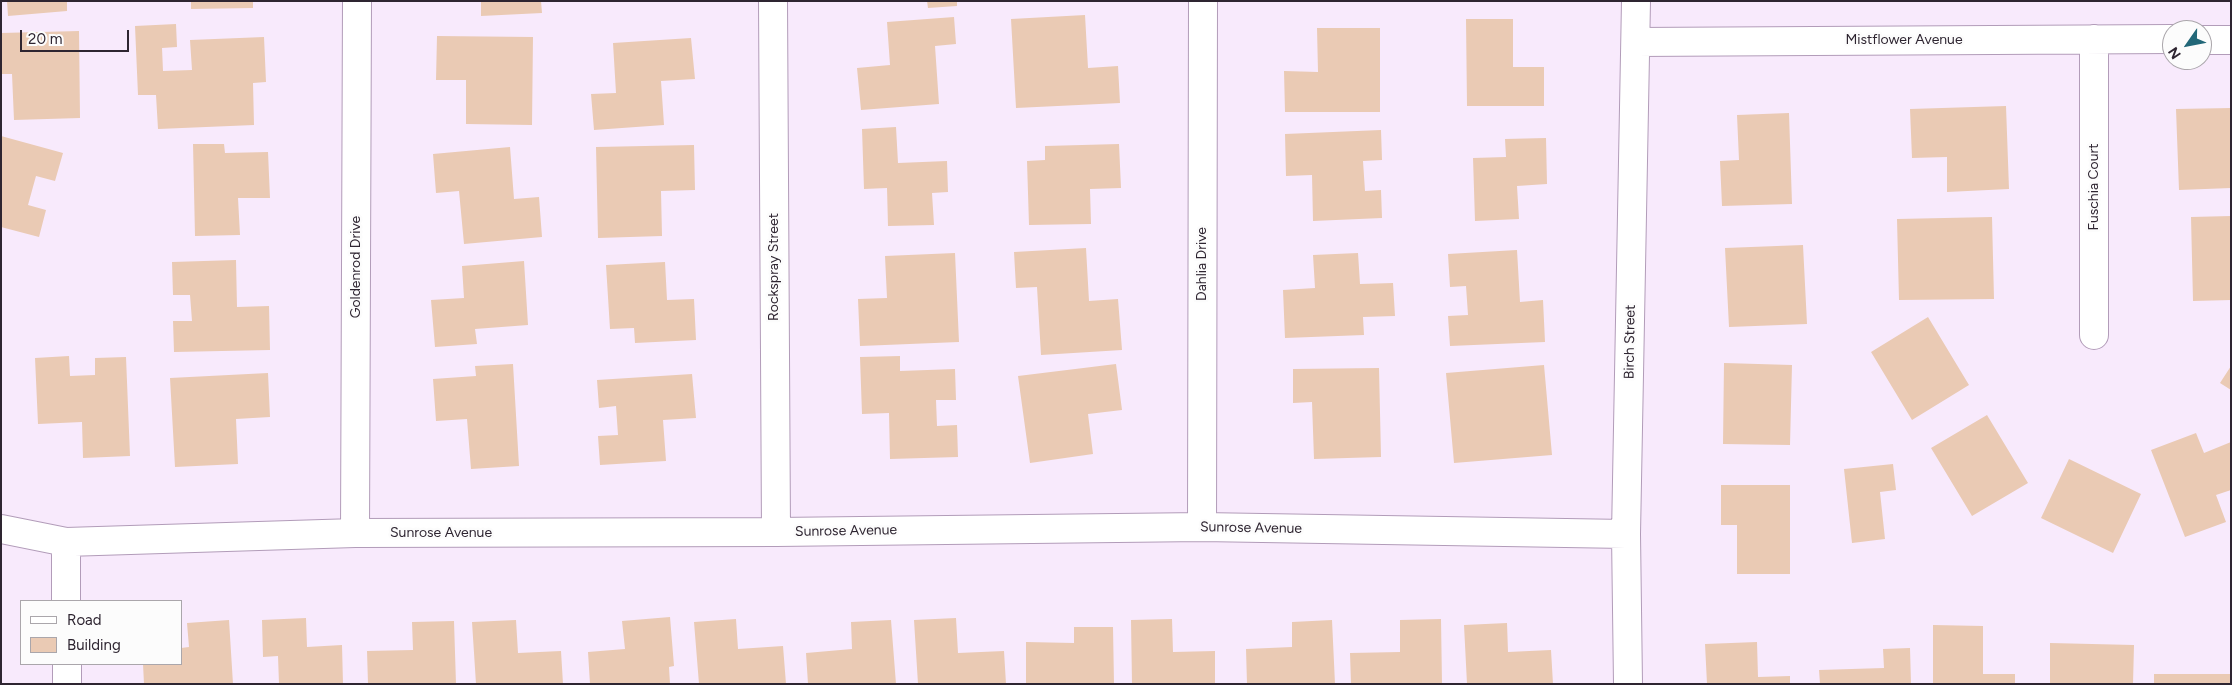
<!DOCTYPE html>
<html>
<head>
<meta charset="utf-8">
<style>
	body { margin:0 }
	#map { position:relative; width:2232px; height:685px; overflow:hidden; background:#f8eafc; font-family:Figtree,sans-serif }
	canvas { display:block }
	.frame { position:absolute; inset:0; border:2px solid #2e2531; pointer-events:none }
	.legend { position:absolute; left:20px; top:600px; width:162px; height:65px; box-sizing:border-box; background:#fcfcfc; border:1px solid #aaa6ab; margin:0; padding:6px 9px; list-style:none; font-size:15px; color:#2e2531 }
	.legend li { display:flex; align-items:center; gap:10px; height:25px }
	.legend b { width:25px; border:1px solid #aaa6ab }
	.north { position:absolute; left:2162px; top:20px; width:50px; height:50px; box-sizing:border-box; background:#fcfcfc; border:1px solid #aaa6ab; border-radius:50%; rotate:237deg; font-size:14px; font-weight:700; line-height:20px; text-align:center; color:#2e2531 }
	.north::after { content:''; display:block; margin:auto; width:18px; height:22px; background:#226778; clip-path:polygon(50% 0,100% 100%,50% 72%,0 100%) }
	.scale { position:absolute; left:20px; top:30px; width:109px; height:22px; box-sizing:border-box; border:2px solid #2e2531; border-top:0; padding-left:6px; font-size:15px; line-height:18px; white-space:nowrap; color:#2e2531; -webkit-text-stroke:4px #fcfcfc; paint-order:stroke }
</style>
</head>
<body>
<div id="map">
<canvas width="2232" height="685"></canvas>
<div class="frame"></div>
<ul class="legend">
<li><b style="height:6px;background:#fff"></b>Road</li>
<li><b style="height:14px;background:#eacab4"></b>Building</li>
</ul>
<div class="north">N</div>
<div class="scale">20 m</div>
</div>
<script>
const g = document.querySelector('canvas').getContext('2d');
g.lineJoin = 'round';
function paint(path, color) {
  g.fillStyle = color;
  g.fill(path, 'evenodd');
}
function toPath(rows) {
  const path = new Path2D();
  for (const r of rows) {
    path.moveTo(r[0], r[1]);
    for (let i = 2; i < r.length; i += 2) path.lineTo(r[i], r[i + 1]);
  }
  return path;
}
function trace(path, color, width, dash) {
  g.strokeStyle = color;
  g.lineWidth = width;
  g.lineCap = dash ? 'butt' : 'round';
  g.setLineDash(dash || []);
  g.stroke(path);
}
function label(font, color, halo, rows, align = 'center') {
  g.font = font + ' Figtree,sans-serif';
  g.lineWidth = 5;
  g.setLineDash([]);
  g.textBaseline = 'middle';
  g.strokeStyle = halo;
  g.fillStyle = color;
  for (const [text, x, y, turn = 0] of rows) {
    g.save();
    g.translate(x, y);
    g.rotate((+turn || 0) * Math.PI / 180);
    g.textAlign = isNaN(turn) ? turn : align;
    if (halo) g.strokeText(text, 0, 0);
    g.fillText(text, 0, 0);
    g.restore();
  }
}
const building = toPath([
	[7,1,67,1,67,11,8,16],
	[191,1,253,1,253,8,191,9],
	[481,1,541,1,542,13,481,16],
	[927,1,957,1,957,6,928,8],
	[1085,15,1088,68,1118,66,1120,103,1016,108,1011,19],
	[954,17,956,44,935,46,939,104,861,110,857,68,890,65,887,22],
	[1466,19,1513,19,1513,67,1544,67,1544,106,1467,106],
	[176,24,177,47,162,48,163,71,192,70,190,40,264,37,266,82,253,83,254,125,158,129,156,95,138,95,135,26],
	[1317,28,1380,28,1380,112,1285,112,1284,71,1318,72],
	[79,31,80,118,14,120,12,74,1,74,1,33],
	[437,36,533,37,532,125,466,124,466,80,436,80],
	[691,38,695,79,661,81,664,125,594,130,591,94,616,93,613,43],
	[2006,106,2009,189,1947,192,1947,157,1912,158,1910,109],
	[2231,108,2231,188,2179,190,2176,109],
	[1789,113,1792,204,1722,206,1720,161,1739,160,1737,115],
	[896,127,898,163,947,161,948,192,932,193,934,225,888,226,887,188,864,189,862,129],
	[1381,130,1382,160,1363,161,1365,191,1381,190,1382,218,1313,221,1312,175,1286,176,1285,134],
	[1,136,63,153,55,181,36,176,28,205,46,210,39,237,1,227],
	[1546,138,1547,184,1517,186,1519,219,1475,221,1473,158,1506,157,1505,139],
	[193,144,224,144,225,153,268,152,270,198,238,198,240,235,195,236],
	[1119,144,1121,188,1090,189,1091,224,1029,225,1027,161,1045,160,1045,146],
	[694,145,695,190,661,191,662,236,598,238,596,147],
	[510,147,514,199,539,197,542,237,464,244,459,191,436,193,433,154],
	[2231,216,2231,300,2193,301,2191,217],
	[1992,217,1994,299,1899,300,1897,219],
	[1803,245,1807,324,1729,327,1725,248],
	[1086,248,1089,301,1118,299,1122,350,1041,355,1037,287,1016,288,1014,252],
	[1517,250,1520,302,1543,300,1545,342,1450,346,1448,316,1468,315,1466,286,1450,287,1448,254],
	[955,253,959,342,860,346,858,299,887,298,885,256],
	[1358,253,1360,284,1393,283,1395,316,1363,317,1364,335,1285,338,1283,290,1315,288,1313,255],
	[236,260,237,307,269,306,270,350,174,352,173,321,192,321,190,295,173,295,172,262],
	[524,261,528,325,475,329,477,344,435,347,431,300,464,298,462,266],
	[665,262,667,300,694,299,696,340,635,343,634,328,610,329,606,265],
	[1928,317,1969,385,1912,420,1871,352],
	[69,356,70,376,95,375,95,358,126,357,130,456,83,458,82,422,38,424,35,358],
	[900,356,900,371,955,369,956,400,936,400,937,426,957,425,958,457,890,459,889,413,862,414,860,357],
	[1724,363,1792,365,1790,445,1723,444],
	[513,364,519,466,471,469,467,419,436,421,433,379,476,376,475,366],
	[1116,364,1122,410,1088,414,1093,454,1030,463,1018,376],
	[1544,365,1552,455,1454,463,1446,373],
	[2231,366,2231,390,2220,383],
	[1379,368,1381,457,1314,459,1312,402,1293,403,1293,369],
	[268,373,270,417,236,419,238,464,175,467,170,378],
	[692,374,696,418,663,420,666,461,600,465,598,436,618,435,616,406,599,408,597,380],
	[1987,415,2028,483,1972,516,1931,448],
	[2196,433,2204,453,2231,442,2231,490,2216,495,2226,522,2185,537,2151,450],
	[2069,459,2141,494,2113,553,2041,518],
	[1893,464,1896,490,1880,492,1885,539,1852,543,1844,469],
	[1721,485,1790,485,1790,574,1737,574,1737,525,1721,525],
	[670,617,674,666,669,667,670,684,590,684,588,652,625,649,622,621],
	[306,618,307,647,342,645,343,684,279,684,278,656,263,657,262,620],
	[956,618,958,653,1004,651,1006,684,918,684,914,620],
	[736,619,738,649,783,646,786,684,699,684,694,622],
	[1172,619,1173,652,1215,651,1215,684,1132,684,1131,620],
	[1441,619,1442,684,1351,684,1350,653,1400,652,1400,620],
	[229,620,233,684,144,684,143,664,181,664,181,648,189,647,187,623],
	[516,620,518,653,561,651,563,684,476,684,472,622],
	[891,620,896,684,808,684,806,653,852,649,851,622],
	[1332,620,1335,684,1247,684,1246,649,1292,647,1292,622],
	[454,621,456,684,368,684,367,651,413,650,412,622],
	[1507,623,1508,652,1551,650,1553,684,1467,684,1464,625],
	[1933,625,1983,626,1983,674,2015,674,2015,684,1933,684],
	[1074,627,1113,627,1114,684,1026,684,1026,642,1074,643],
	[1757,642,1758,677,1790,676,1790,684,1707,684,1705,644],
	[2050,643,2134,645,2133,684,2050,684],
	[1910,648,1911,684,1820,684,1819,670,1884,668,1883,649],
	[2154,674,2231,674,2231,684,2154,684]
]);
const minor = toPath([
	[773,1,776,532],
	[2202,40,2231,40],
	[1636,42,2172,39],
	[2094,335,2094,39],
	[1202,527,1203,1],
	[1,529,66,542,355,533,776,532,1202,527,1626,534],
	[355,533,357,1],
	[66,601,66,542],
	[67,664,67,684],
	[1628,684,1626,534,1636,1]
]);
const streetNames = [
	["Mistflower Avenue",1904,40],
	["Fuschia Court",2094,187,-90],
	["Dahlia Drive",1202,264,-90],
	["Goldenrod Drive",356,267,-90],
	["Rockspray Street",774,267,-90],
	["Birch Street",1630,342,-89],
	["Sunrose Avenue",1251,528,1],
	["Sunrose Avenue",846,531,-1],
	["Sunrose Avenue",441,533]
];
paint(building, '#eacab4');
trace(minor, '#b29cb9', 30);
trace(minor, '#fff', 28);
label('14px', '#2e2531', '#fcfcfc', streetNames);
</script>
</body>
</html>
